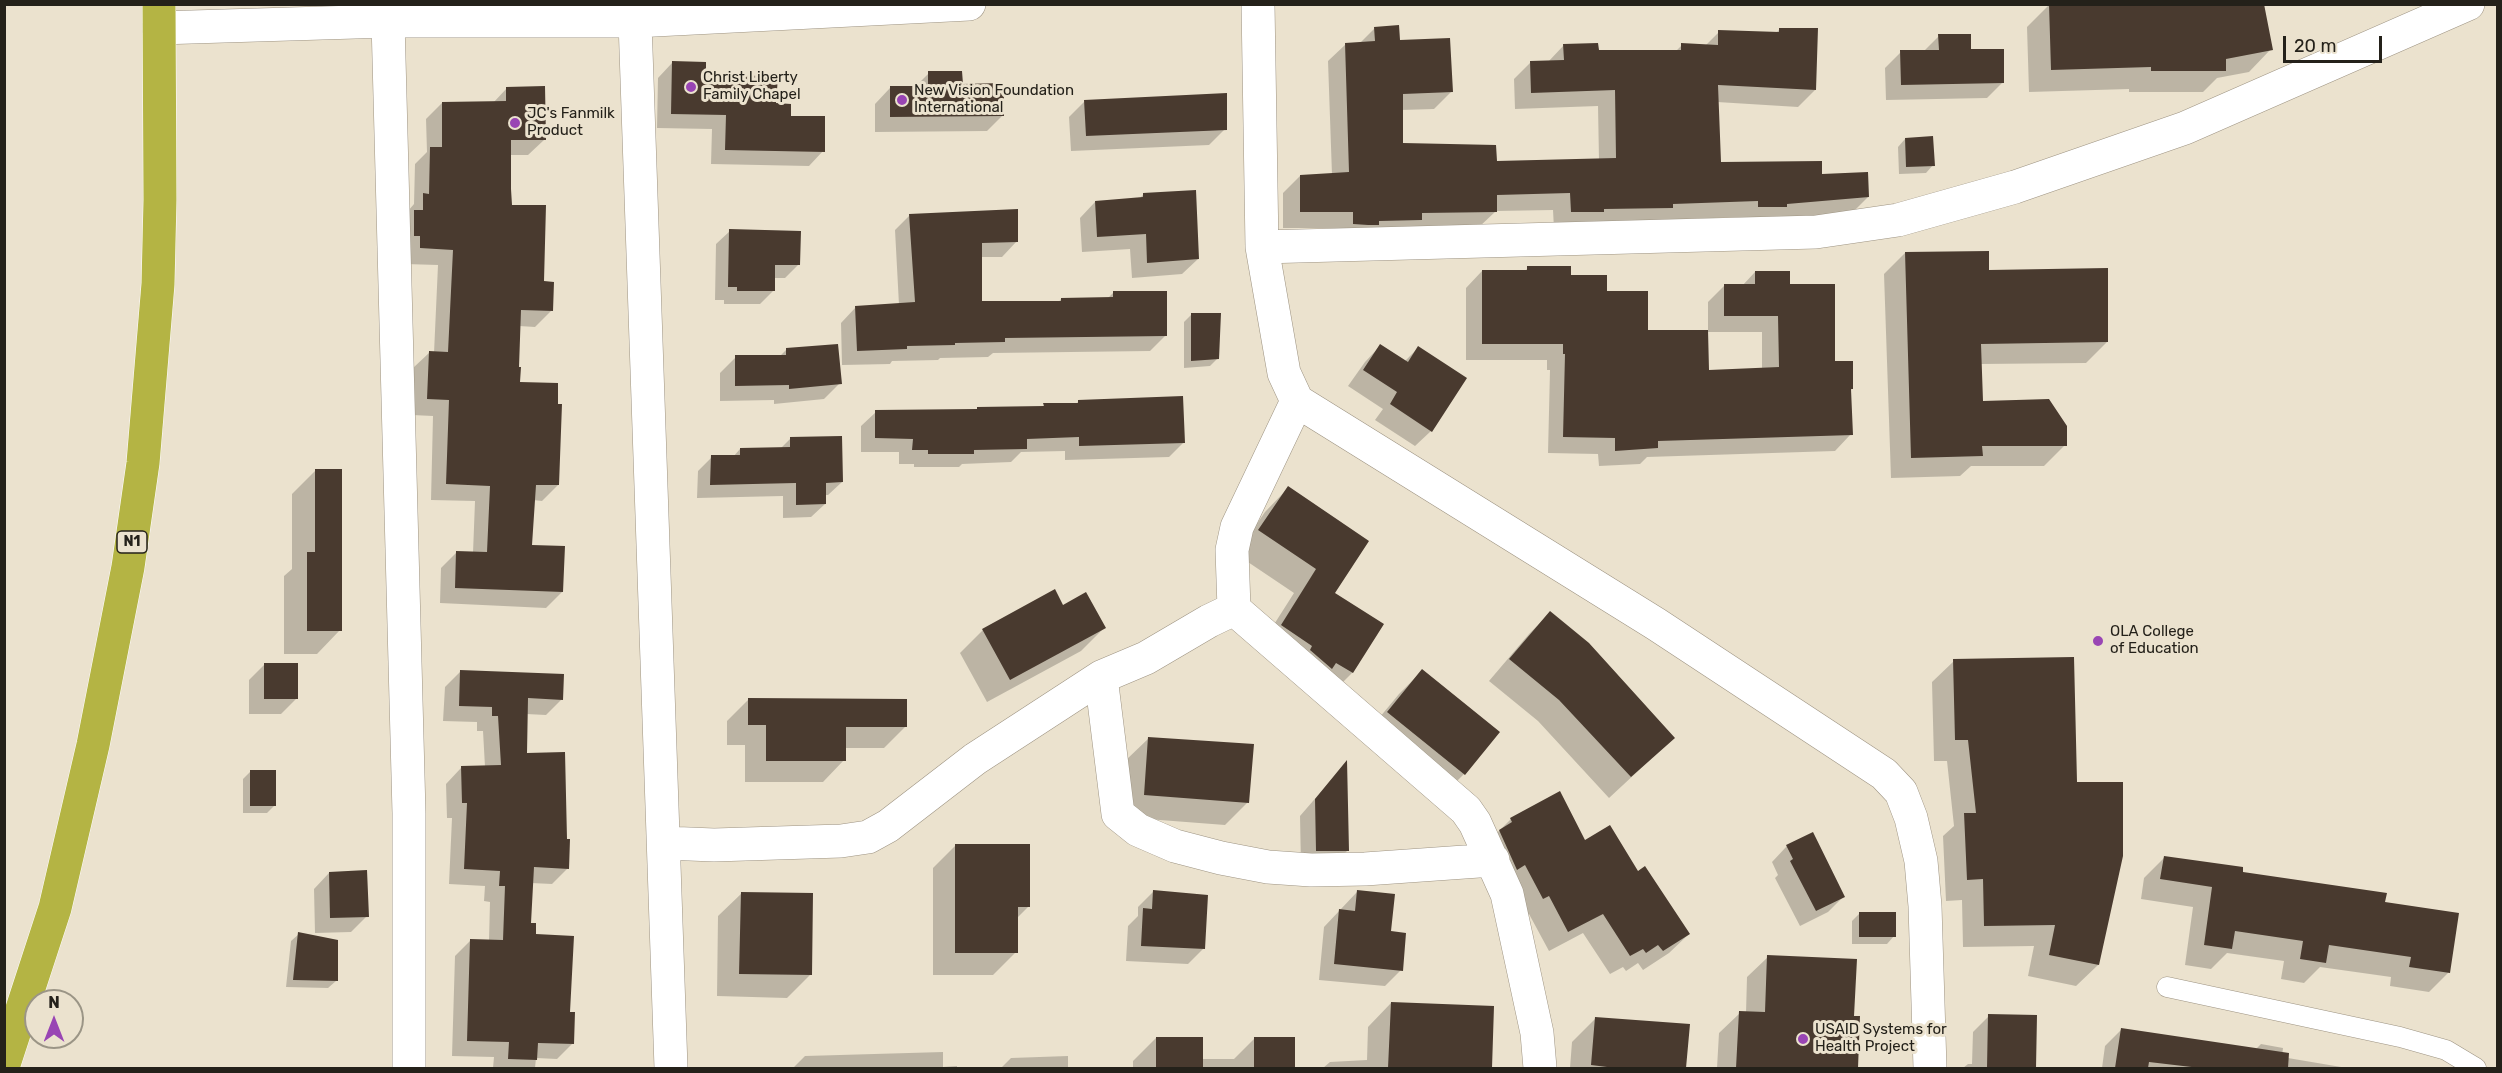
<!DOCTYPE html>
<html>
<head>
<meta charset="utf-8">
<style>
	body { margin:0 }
	#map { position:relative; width:2502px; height:1073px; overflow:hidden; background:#ebe2ce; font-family:Rubik,sans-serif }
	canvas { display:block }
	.frame { position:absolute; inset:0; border:6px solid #24211a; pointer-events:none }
	.north { position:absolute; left:24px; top:989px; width:60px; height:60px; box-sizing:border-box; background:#ebe2ce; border:2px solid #9b9586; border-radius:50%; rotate:0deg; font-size:16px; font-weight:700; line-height:24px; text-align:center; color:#24211a }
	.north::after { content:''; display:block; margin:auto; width:21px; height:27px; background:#9945b4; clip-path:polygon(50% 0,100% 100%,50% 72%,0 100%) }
	.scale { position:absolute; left:2283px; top:36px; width:99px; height:27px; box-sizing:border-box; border:3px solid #24211a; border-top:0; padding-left:8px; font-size:18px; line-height:21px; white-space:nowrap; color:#24211a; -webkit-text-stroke:4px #ebe2ce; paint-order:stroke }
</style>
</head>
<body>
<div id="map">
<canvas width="2502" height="1073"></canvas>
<div class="frame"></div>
<div class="north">N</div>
<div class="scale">20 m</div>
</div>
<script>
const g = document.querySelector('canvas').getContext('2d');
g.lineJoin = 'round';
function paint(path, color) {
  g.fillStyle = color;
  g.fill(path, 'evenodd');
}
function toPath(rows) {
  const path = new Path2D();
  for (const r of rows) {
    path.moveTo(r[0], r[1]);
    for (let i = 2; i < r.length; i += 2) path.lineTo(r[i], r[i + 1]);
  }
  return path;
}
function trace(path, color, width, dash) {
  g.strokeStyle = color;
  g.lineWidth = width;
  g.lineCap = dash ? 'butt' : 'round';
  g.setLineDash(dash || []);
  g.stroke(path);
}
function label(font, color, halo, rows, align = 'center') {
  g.font = font + ' Rubik,sans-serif';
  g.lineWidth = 6;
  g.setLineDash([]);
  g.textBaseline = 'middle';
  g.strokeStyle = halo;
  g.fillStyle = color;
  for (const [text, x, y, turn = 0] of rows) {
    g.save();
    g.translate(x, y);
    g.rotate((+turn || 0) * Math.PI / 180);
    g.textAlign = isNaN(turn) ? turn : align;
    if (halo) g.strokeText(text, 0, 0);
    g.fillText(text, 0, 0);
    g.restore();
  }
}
const shadow = toPath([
	[2049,5,2271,49,2249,72,2217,78,2203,92,2129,92,2129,89,2029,92,2027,27],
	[1375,28,1398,42,1451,92,1434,109,1401,110,1401,145,1495,163,1599,160,1598,106,1515,109,1514,79,1531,62,1548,62,1564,45,1597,52,1675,52,1682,45,1705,46,1719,32,1775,34,1780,29,1815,90,1798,107,1717,102,1719,164,1820,176,1868,197,1851,214,1741,223,1741,217,1659,220,1554,229,1553,210,1496,211,1478,228,1337,241,1337,228,1283,228,1283,193,1300,176,1332,175,1328,61,1346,44,1359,44],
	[1939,36,2003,82,1987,98,1886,100,1885,68,1901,52,1923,52],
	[672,63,775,105,823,151,809,166,711,164,712,129,657,128,658,78],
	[929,73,961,85,1003,115,987,131,875,132,875,104,890,88,914,88],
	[507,88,544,140,528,155,510,155,511,206,551,311,535,327,519,326,519,383,558,485,542,501,533,500,531,546,562,592,546,608,440,603,441,568,457,552,473,553,475,501,431,500,433,416,412,415,413,368,429,353,434,353,438,265,405,264,408,211,414,204,415,164,427,152,426,119,442,103,493,103],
	[1085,101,1225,129,1209,145,1071,151,1069,117],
	[1905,139,1933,165,1926,173,1899,174,1898,147],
	[1144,194,1198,259,1182,274,1132,278,1130,249,1082,252,1080,218,1095,202,1139,199],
	[910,215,1017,241,1002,257,980,257,980,303,1058,303,1061,299,1107,299,1114,292,1166,335,1150,351,993,353,988,357,940,358,938,360,892,361,890,364,842,365,841,323,856,307,899,305,895,230],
	[730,231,798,265,785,278,773,278,773,291,760,304,724,304,724,300,715,300,716,244],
	[1905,253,1987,272,2107,342,2086,363,1980,364,1982,403,2065,445,2044,466,1971,466,1960,476,1891,478,1884,274],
	[1528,268,1569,276,1606,292,1646,332,1708,372,1762,369,1762,332,1708,332,1708,302,1724,286,1742,286,1755,272,1788,286,1834,363,1852,389,1849,391,1851,434,1835,451,1647,457,1640,464,1599,466,1598,454,1548,453,1550,370,1547,370,1547,360,1466,360,1466,288,1482,271,1524,272],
	[1192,314,1218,358,1210,366,1184,368,1184,322],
	[1380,346,1404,362,1418,348,1431,431,1415,446,1375,420,1383,409,1348,386,1365,362],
	[786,350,840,383,824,399,774,404,774,400,720,401,720,373,736,357,779,357],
	[1078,402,1184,442,1169,457,1065,460,1065,451,1021,452,1011,462,962,464,959,467,914,467,914,464,899,464,899,452,861,452,861,426,876,412,1041,408,1044,405,1076,404],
	[791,438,842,482,828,495,825,495,825,504,811,517,783,518,783,496,697,498,698,471,712,457,733,457,740,449,781,448],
	[315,471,340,630,317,654,284,654,284,576,292,569,292,494],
	[1288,488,1333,593,1382,624,1352,673,1329,696,1259,648,1294,593,1236,554,1265,512],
	[1062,607,1104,628,1081,651,987,702,960,653,983,630],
	[1550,613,1651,759,1609,798,1538,721,1489,681,1529,634],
	[1954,661,2076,783,2098,965,2076,986,2028,976,2034,946,1963,947,1962,900,1946,901,1943,836,1954,826,1947,761,1934,761,1932,682],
	[265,664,297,698,281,714,249,714,249,680],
	[461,671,562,699,546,715,526,714,525,754,568,868,552,884,531,883,529,924,568,1013,573,1043,557,1059,536,1058,535,1068,493,1068,494,1057,452,1056,455,956,471,940,489,941,490,902,484,901,485,886,449,884,452,818,447,818,446,784,461,768,485,767,483,731,477,731,477,722,443,721,445,687],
	[1422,671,1464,774,1441,797,1365,735,1399,694],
	[749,699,905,727,884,748,844,748,844,760,823,782,745,782,745,745,727,745,727,721],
	[1149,738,1248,802,1225,825,1121,817,1125,761],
	[1345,764,1348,850,1332,866,1301,866,1300,816],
	[251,771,275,805,267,813,243,813,243,779],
	[1511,819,1584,842,1638,873,1689,934,1669,953,1643,970,1638,963,1626,971,1623,967,1610,974,1583,933,1549,951,1529,914,1523,917,1480,850],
	[956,845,1028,907,1016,919,1016,952,993,975,933,975,933,868],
	[1787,846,1843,897,1828,912,1800,926,1775,878,1778,875,1772,862],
	[2164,858,2384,904,2449,972,2429,992,2390,986,2391,977,2320,967,2304,983,2281,979,2284,961,2227,953,2211,969,2185,965,2193,907,2141,899,2144,878],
	[329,873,367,916,351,932,315,933,314,889],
	[1154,891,1204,948,1188,964,1126,961,1128,926,1138,916,1138,907],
	[1357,892,1390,933,1401,970,1385,986,1319,980,1324,927],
	[742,893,810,975,787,998,717,996,718,916],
	[1860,913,1894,936,1887,944,1852,944,1852,921],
	[299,934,336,981,328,988,286,987,291,941],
	[1768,957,1852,1017,1858,1017,1856,1068,1717,1068,1719,1033,1740,1013,1746,1013,1747,977],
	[1391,1003,1493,1008,1490,1068,1323,1068,1330,1062,1367,1060,1368,1027],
	[1989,1016,2035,1017,2034,1068,1963,1068,1968,1064,1972,1064,1973,1032],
	[1595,1019,1688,1026,1685,1068,1570,1068,1572,1042],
	[2121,1030,2256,1049,2261,1044,2283,1048,2282,1057,2347,1068,2102,1068,2105,1046],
	[1156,1038,1202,1059,1234,1059,1255,1038,1293,1038,1293,1068,1133,1068,1133,1061],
	[943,1052,943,1067,957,1066,957,1068,793,1068,805,1056],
	[1068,1056,1068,1068,1001,1068,1011,1058]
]);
const building = toPath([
	[2049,4,2264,4,2273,50,2226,59,2226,71,2151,71,2151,67,2051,70],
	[1399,25,1400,40,1450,38,1453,92,1403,94,1403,143,1496,145,1497,161,1616,158,1615,90,1531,93,1530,61,1564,60,1563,44,1598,43,1599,50,1681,50,1681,43,1718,45,1718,30,1779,32,1779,28,1818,28,1816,90,1718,85,1721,162,1822,161,1822,174,1868,172,1869,197,1787,204,1787,207,1758,207,1758,201,1673,204,1673,208,1604,209,1604,212,1571,212,1570,193,1497,195,1497,212,1422,213,1422,220,1379,221,1379,225,1368,225,1353,224,1353,212,1300,212,1300,175,1349,172,1345,43,1375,41,1374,27],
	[1938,34,1971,34,1971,49,2004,49,2004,83,1901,85,1900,50,1939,50],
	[672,61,706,62,706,73,778,77,776,103,791,104,791,116,825,116,825,152,725,150,726,115,671,114],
	[928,71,962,71,963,84,1004,83,1004,116,890,117,890,86,928,86],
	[545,86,546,140,511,140,511,189,512,205,546,205,544,281,554,282,553,311,521,310,519,367,521,367,520,382,558,383,558,404,562,404,559,485,536,485,532,545,565,546,563,592,455,588,456,551,487,552,490,486,446,484,449,400,427,399,429,351,448,352,453,250,420,248,420,236,414,236,414,210,423,210,423,193,429,194,430,147,442,147,442,102,506,101,506,87],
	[1227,93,1227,130,1086,136,1084,100],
	[1933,136,1935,166,1906,167,1905,138],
	[1196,190,1199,259,1147,263,1146,234,1097,237,1095,201,1143,197,1143,193],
	[1018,209,1018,242,982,243,982,301,1061,301,1061,298,1113,297,1113,291,1167,291,1167,336,1005,338,1005,342,955,343,955,345,907,346,907,349,857,351,855,306,915,302,909,214],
	[729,229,801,231,800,265,775,265,775,291,737,291,737,287,728,287],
	[1989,251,1989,270,2108,268,2108,342,1981,344,1983,401,2049,399,2067,426,2067,446,1982,446,1983,456,1911,458,1905,252],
	[1527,266,1571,266,1571,275,1607,275,1607,291,1648,291,1648,330,1708,330,1709,370,1779,367,1778,316,1724,316,1724,284,1755,284,1755,271,1790,271,1790,284,1835,284,1835,361,1853,361,1853,389,1851,389,1853,435,1658,441,1658,448,1615,451,1615,438,1563,437,1565,354,1563,354,1563,344,1482,344,1482,270,1527,270],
	[1191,313,1221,313,1219,359,1191,361],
	[838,344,842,384,789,389,789,385,735,386,735,355,786,355,786,348],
	[1380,344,1408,362,1418,346,1467,378,1432,432,1390,404,1397,392,1363,370],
	[1183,396,1185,443,1079,446,1079,437,1027,439,1027,449,974,450,974,454,928,454,928,450,912,450,913,439,875,438,875,410,977,409,977,407,1044,406,1043,403,1078,403,1078,400],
	[842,436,843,482,826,483,826,504,796,505,796,483,710,485,711,455,740,455,740,448,790,447,790,437],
	[315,469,342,469,342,631,307,631,307,552,315,552],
	[1288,486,1369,541,1335,593,1384,624,1353,673,1336,663,1332,669,1310,650,1312,646,1281,625,1316,569,1258,530],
	[1055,589,1063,605,1086,592,1106,628,1010,680,982,629],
	[1550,611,1589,643,1675,738,1631,777,1559,700,1509,659],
	[2074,657,2077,782,2123,782,2123,856,2099,965,2049,955,2055,925,1984,926,1983,879,1967,880,1964,813,1976,813,1968,740,1955,740,1953,659],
	[264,663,298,663,298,699,264,699],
	[1422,669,1500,732,1465,775,1387,712],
	[460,670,564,674,563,700,528,698,527,753,565,752,567,839,570,839,569,869,534,867,531,923,536,923,536,934,574,936,570,1012,575,1012,574,1044,538,1043,537,1060,508,1059,509,1042,467,1041,470,939,503,940,505,886,499,886,500,871,464,869,467,803,462,803,461,766,501,765,498,716,492,716,492,707,459,706],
	[748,698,907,699,907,727,846,727,846,761,766,761,766,725,748,725],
	[1148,737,1254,744,1249,803,1144,795],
	[1347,760,1349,851,1316,851,1315,799],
	[250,770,276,770,276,806,250,806],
	[1560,791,1585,840,1610,825,1638,871,1645,866,1690,934,1663,951,1658,945,1646,953,1643,949,1630,956,1603,914,1568,932,1549,896,1543,899,1525,865,1517,870,1499,830,1512,822,1510,818],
	[1813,832,1845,897,1816,911,1790,861,1793,859,1786,845],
	[955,844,1030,844,1030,907,1018,907,1018,953,955,953],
	[2164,856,2243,867,2243,872,2387,893,2385,902,2459,913,2450,973,2409,967,2411,957,2329,945,2326,963,2300,959,2303,941,2235,931,2232,949,2204,945,2212,887,2160,879],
	[367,870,369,917,330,918,329,872],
	[1153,890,1208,895,1205,949,1141,946,1143,908,1152,909],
	[1357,890,1395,894,1391,931,1406,933,1403,971,1334,964,1339,909,1355,911],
	[741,892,813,893,812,975,739,974],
	[1859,912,1896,912,1896,937,1859,937],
	[298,932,338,940,338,981,293,980],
	[1767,955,1857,959,1854,1016,1860,1016,1858,1068,1736,1068,1739,1011,1765,1012],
	[1391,1002,1494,1006,1492,1068,1388,1068],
	[1988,1014,2037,1015,2036,1068,1987,1068],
	[1595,1017,1690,1024,1686,1068,1607,1068,1607,1067,1591,1065],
	[2121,1028,2289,1053,2288,1068,2200,1068,2149,1062,2148,1068,2115,1068],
	[1156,1037,1203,1037,1203,1068,1156,1068],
	[1254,1037,1295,1037,1295,1068,1254,1068]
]);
const service = toPath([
	[2167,987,2400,1037,2446,1050,2476,1068]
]);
const minor = toPath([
	[1258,4,1262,247,1284,373,1297,401,1656,624,1884,774,1901,792,1911,818,1921,861,1925,906,1930,1068],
	[388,21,409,813,409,1068],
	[635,21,671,1068],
	[159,28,388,21,635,21,969,4],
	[1262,247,1816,232,1898,220,2015,187,2185,128,2468,4],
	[1297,401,1237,527,1232,550,1234,609,1466,810,1475,823,1507,894,1537,1033,1540,1068],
	[1101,677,1118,814,1138,830,1175,846,1221,858,1268,867,1311,870,1365,869,1493,860],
	[665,843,714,845,841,841,868,837,888,826,975,759,1101,677,1146,658,1209,621,1234,609]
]);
const trunk = toPath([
	[4,1064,55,908,93,745,128,567,143,463,158,284,160,200,159,4]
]);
const markers = [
	[691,87,6,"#9945b4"],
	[902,100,6,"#9945b4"],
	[515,123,6,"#9945b4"],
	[2098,641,6,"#9945b4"],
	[1803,1039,6,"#9945b4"]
];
const shields = [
	[132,542,30]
];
const shieldNames = [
	["N1",132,542]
];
const poiNames = [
	["Christ Liberty",703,78],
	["Family Chapel",703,95],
	["New Vision Foundation",914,91],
	["International",914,108],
	["JC's Fanmilk",527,114],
	["Product",527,131],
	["OLA College",2110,632],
	["of Education",2110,649],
	["USAID Systems for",1815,1030],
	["Health Project",1815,1047]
];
paint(shadow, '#0003');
paint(building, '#493a2f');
trace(service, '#9d9382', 21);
trace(minor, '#9d9382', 34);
trace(trunk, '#fff', 34);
trace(service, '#fff', 20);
trace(minor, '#fff', 33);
trace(trunk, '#b4b444', 33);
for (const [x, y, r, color] of markers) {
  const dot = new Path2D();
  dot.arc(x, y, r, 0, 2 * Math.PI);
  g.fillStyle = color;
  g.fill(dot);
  trace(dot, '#ebe2ce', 2);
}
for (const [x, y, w] of shields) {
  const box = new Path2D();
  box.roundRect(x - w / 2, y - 11, w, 22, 4.5);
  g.fillStyle = '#ebe2ce';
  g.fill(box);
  trace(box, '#24211a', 1.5);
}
label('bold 14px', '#24211a', null, shieldNames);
label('15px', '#24211a', '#ebe2ce', poiNames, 'left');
</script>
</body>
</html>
